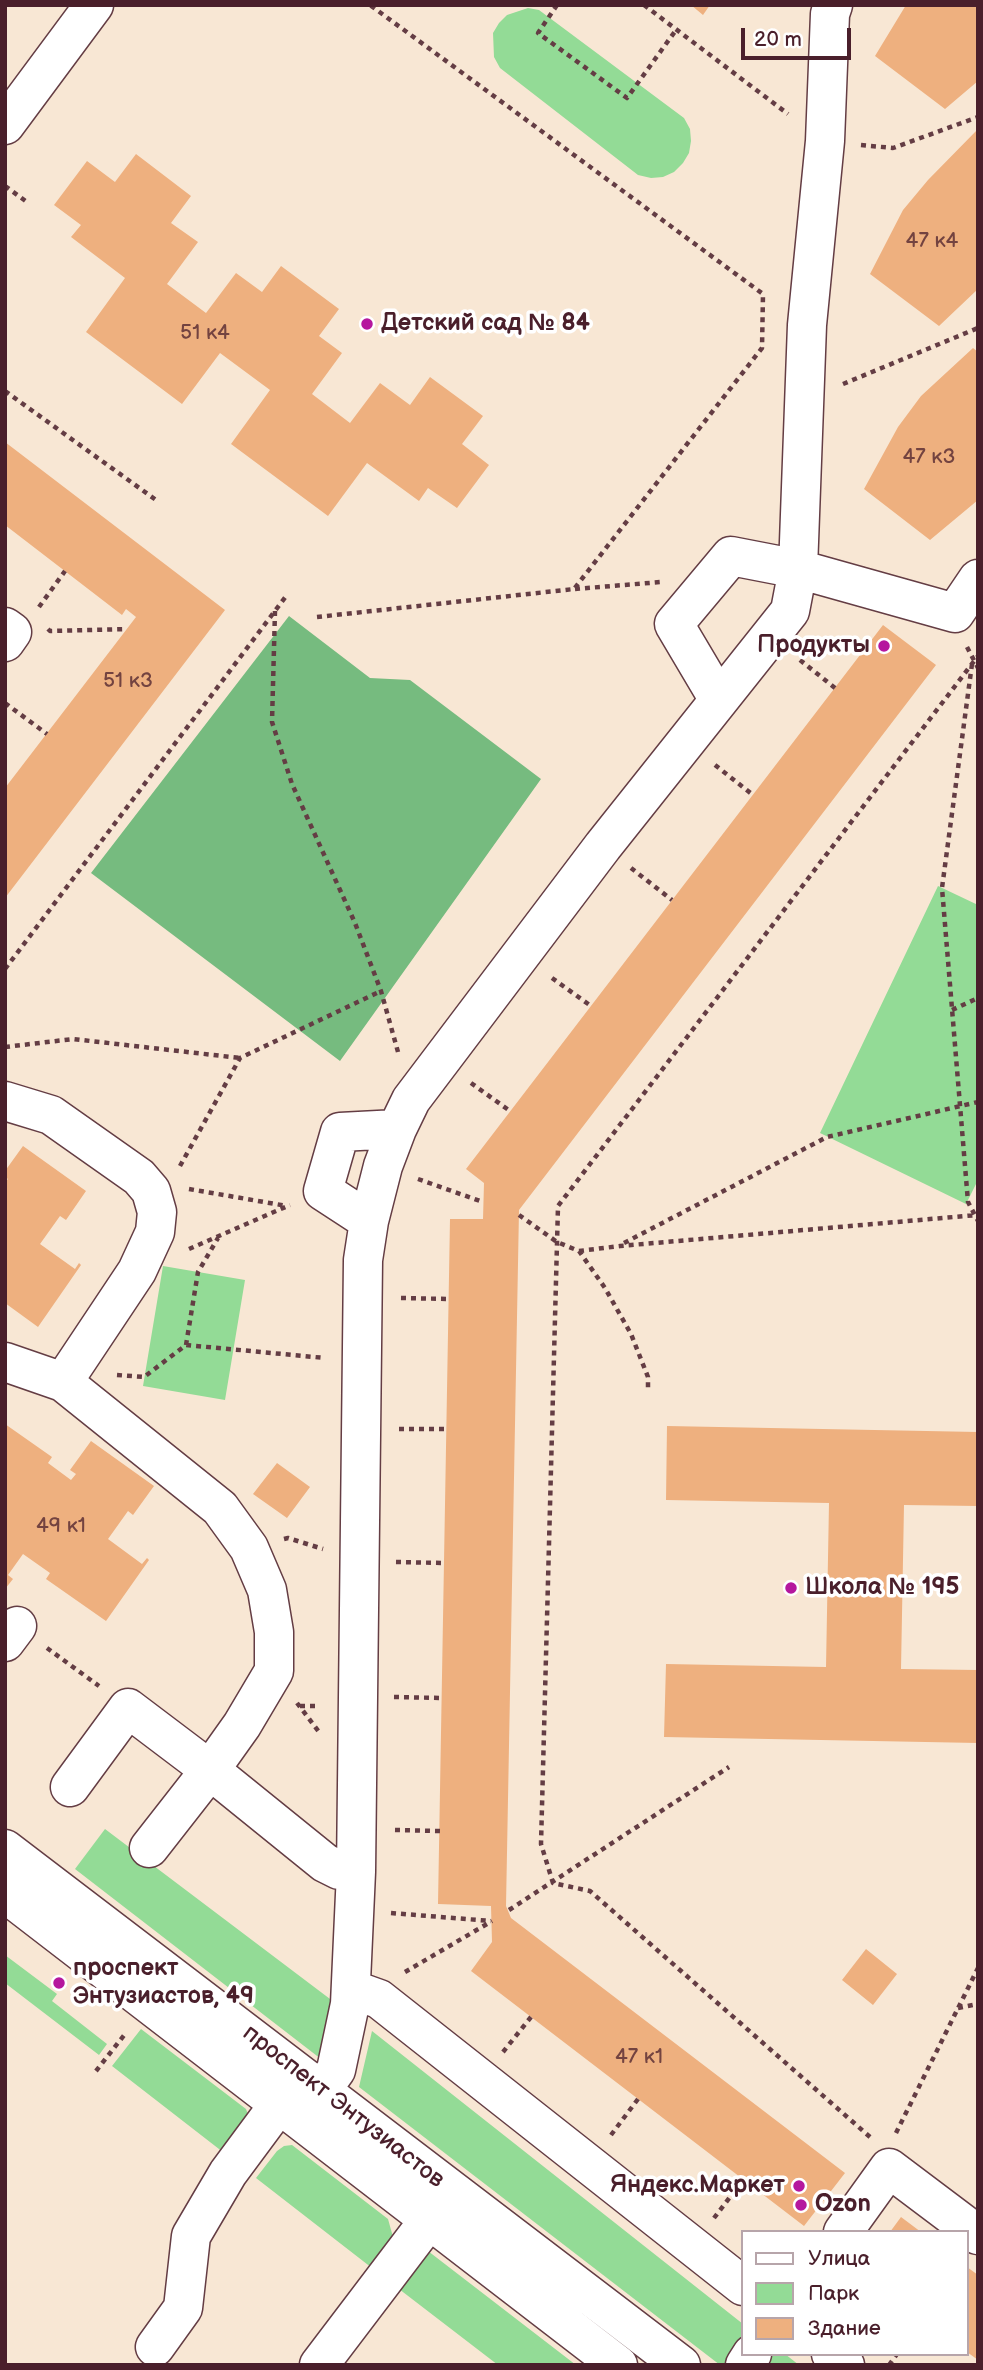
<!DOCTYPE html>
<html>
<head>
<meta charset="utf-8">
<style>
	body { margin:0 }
	#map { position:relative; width:983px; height:2370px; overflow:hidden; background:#f8e7d4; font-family:"Balsamiq Sans",sans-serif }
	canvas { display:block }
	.frame { position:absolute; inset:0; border:7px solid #4a1f2b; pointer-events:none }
	.legend { position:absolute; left:741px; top:2230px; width:228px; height:126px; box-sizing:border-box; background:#fff; border:2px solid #b7a5aa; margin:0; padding:9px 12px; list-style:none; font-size:21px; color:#4a1f2b }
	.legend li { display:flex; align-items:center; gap:14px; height:35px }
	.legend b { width:35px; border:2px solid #b7a5aa }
	.scale { position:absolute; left:741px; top:28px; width:110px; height:32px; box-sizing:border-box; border:4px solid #4a1f2b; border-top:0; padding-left:9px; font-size:21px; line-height:24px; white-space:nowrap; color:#4a1f2b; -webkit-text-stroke:5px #fff; paint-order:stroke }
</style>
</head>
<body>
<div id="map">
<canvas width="983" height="2370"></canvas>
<div class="frame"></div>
<ul class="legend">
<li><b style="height:9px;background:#fff"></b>Улица</li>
<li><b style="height:19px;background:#93db96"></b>Парк</li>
<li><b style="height:19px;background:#eeb07f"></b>Здание</li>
</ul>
<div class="scale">20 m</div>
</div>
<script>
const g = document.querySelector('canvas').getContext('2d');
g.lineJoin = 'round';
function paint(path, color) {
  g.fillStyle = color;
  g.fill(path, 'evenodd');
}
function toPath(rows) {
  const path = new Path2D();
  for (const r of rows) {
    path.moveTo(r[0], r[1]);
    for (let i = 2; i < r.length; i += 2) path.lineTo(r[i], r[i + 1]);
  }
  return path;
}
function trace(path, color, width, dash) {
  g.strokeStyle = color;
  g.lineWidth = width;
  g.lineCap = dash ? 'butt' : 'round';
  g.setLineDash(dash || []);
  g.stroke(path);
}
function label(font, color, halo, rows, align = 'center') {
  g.font = font + ' "Balsamiq Sans",sans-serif';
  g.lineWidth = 7;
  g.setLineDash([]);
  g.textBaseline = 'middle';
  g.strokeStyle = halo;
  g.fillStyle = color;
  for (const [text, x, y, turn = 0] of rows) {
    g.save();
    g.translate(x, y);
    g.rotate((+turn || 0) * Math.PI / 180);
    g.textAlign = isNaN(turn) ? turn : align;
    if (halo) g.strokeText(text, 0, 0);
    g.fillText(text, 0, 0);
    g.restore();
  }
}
const green = toPath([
	[528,8,539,10,684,118,690,129,691,141,689,153,683,163,674,172,663,177,651,178,638,175,500,68,494,57,493,33,499,23,507,15],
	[938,886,978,905,978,1180,966,1204,820,1133],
	[163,1266,245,1280,225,1400,143,1386],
	[105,1829,338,2005,321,2059,75,1869],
	[5,1955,57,1994,52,2001,107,2044,99,2055,5,1983],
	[141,2029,246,2109,250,2120,228,2156,112,2066],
	[372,2031,743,2324,743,2343,724,2365,720,2365,359,2087],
	[292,2145,388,2219,393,2237,372,2268,256,2178,277,2151,284,2146],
	[428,2251,576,2365,498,2365,399,2289],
	[774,2354,785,2354,799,2365,765,2365]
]);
const forest = toPath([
	[289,616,370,678,410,680,541,779,340,1061,91,873]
]);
const building = toPath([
	[691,5,710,5,703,15],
	[906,5,978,5,978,81,945,109,875,56],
	[978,129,978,289,939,326,870,274,903,210,928,180],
	[136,154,191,196,171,223,198,242,167,284,206,313,236,273,262,292,281,266,339,309,319,336,342,353,312,394,350,423,380,383,410,405,430,377,483,416,462,444,489,465,457,508,428,488,419,501,367,463,328,516,231,444,270,390,220,353,182,404,86,332,125,278,71,237,81,225,54,205,87,161,115,182],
	[973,348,978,352,978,500,930,540,864,489,898,427,921,396],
	[5,442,225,610,5,898,5,788,136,617,126,609,122,615,5,525],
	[883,625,936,665,519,1210,506,1906,511,1918,845,2173,804,2226,471,1971,492,1942,491,1906,438,1904,450,1219,483,1219,484,1183,466,1169],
	[23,1146,86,1191,66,1220,60,1216,40,1244,75,1269,79,1263,81,1265,38,1327,5,1303,5,1182,8,1179,5,1177,5,1171],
	[5,1424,52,1457,48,1463,71,1480,76,1474,70,1470,91,1441,154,1486,133,1515,128,1511,108,1539,142,1564,147,1558,149,1560,106,1621,46,1579,50,1573,23,1554,8,1575,13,1579,5,1589],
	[667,1426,978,1432,978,1506,904,1505,901,1669,978,1670,978,1743,664,1737,666,1664,826,1667,829,1503,666,1500],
	[277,1463,310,1487,287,1518,253,1494],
	[866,1949,897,1974,873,2005,842,1980],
	[901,2217,921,2232,890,2232],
	[967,2267,978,2275,978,2360,967,2352]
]);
const path = toPath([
	[557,5,538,33,627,98,676,30],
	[644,5,788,114],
	[861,145,893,148,978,117],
	[5,186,27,202],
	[843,384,978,328],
	[5,391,156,500],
	[575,589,661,582],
	[39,607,65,571],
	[275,611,272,722,292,784,355,923,381,991,398,1052],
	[317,617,574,589,762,348,763,294,370,5],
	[48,629,50,631,127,629],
	[967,647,978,668],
	[800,660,835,688],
	[972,664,942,888,968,1202,978,1221],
	[5,703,47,734],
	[715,765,753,795],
	[631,868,672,900],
	[5,969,287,595],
	[552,978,591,1006],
	[952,1010,978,998],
	[5,1047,73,1039,240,1058],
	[471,1083,510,1111],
	[180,1166,240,1058,381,991],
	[418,1179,483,1202],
	[189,1189,287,1206],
	[519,1215,557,1242,579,1251,605,1288,631,1334,648,1377,648,1391],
	[624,1243,827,1137,978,1102],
	[189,1249,290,1205],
	[579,1251,620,1246,977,1215],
	[401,1298,449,1299],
	[186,1345,198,1272,218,1238],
	[117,1375,144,1377,186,1345,325,1358],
	[399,1429,447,1429],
	[284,1539,288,1538,323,1549],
	[396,1562,444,1563],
	[47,1648,99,1686],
	[394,1697,442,1698],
	[297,1703,319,1732],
	[300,1706,319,1706],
	[395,1830,440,1831],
	[509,1910,729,1767],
	[391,1913,491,1921],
	[405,1972,492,1921],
	[958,2008,978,2004],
	[503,2052,531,2017],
	[96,2071,125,2034],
	[896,2133,978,1968],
	[611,2135,638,2099],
	[870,2137,590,1891,553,1883,541,1844,558,1206,978,656],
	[714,2218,743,2180],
	[889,2365,897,2354]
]);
const minor = toPath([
	[5,125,94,5],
	[5,627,12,632,5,642],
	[719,700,674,624,731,556,798,569,807,325,825,141,830,14,833,5],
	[5,1101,51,1115,139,1177,151,1191,157,1212,155,1232,137,1271,63,1382],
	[369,1221,323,1191,340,1132,397,1129],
	[5,1362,63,1382,220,1508,249,1548,267,1590,274,1632,274,1671,242,1725,210,1770,325,1863,339,1870,356,1872],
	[5,1642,17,1626],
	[70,1787,128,1708,210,1770,149,1848],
	[5,1849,681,2365],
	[5,1893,618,2365],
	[351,1989,379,1999,743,2286],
	[300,2120,336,2070,350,2004,356,1872,363,1260,369,1221,383,1166,397,1129,411,1100,603,846,790,611,798,569,955,613,978,579],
	[843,2232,889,2168,978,2235],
	[155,2347,183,2308,191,2236,228,2173,294,2084],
	[831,2354,845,2365],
	[319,2365,445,2199],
	[745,2365,752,2354]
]);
const markers = [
	[367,324,7,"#b5179e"],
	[884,646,7,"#b5179e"],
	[791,1588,7,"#b5179e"],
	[59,1983,7,"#b5179e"],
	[799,2186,7,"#b5179e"],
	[801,2205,7,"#b5179e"]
];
const numberNames = [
	["47 к4",932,242],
	["51 к4",205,334],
	["47 к3",929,458],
	["51 к3",128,682],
	["49 к1",61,1527],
	["47 к1",639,2058]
];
const poiNames = [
	["Детский сад № 84",381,324],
	["Продукты",870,646,"right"],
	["Школа № 195",805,1588],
	["проспект",73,1969],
	["Энтузиастов, 49",73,1997],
	["Яндекс.Маркет",785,2186,"right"],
	["Ozon",815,2205]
];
const streetNames = [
	["проспект Энтузиастов",343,2107,38]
];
paint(green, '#93db96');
paint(forest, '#76bb7f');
paint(building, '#eeb07f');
trace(minor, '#643d44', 41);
trace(path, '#643d44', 4.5, [5, 5]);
trace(minor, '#fff', 38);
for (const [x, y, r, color] of markers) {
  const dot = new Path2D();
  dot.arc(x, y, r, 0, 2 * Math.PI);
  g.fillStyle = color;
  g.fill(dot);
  trace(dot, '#fff', 2.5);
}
label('21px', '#734340', null, numberNames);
label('bold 24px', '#4a1f2b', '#fff', poiNames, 'left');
label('24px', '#4a1f2b', '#fff', streetNames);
</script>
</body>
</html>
